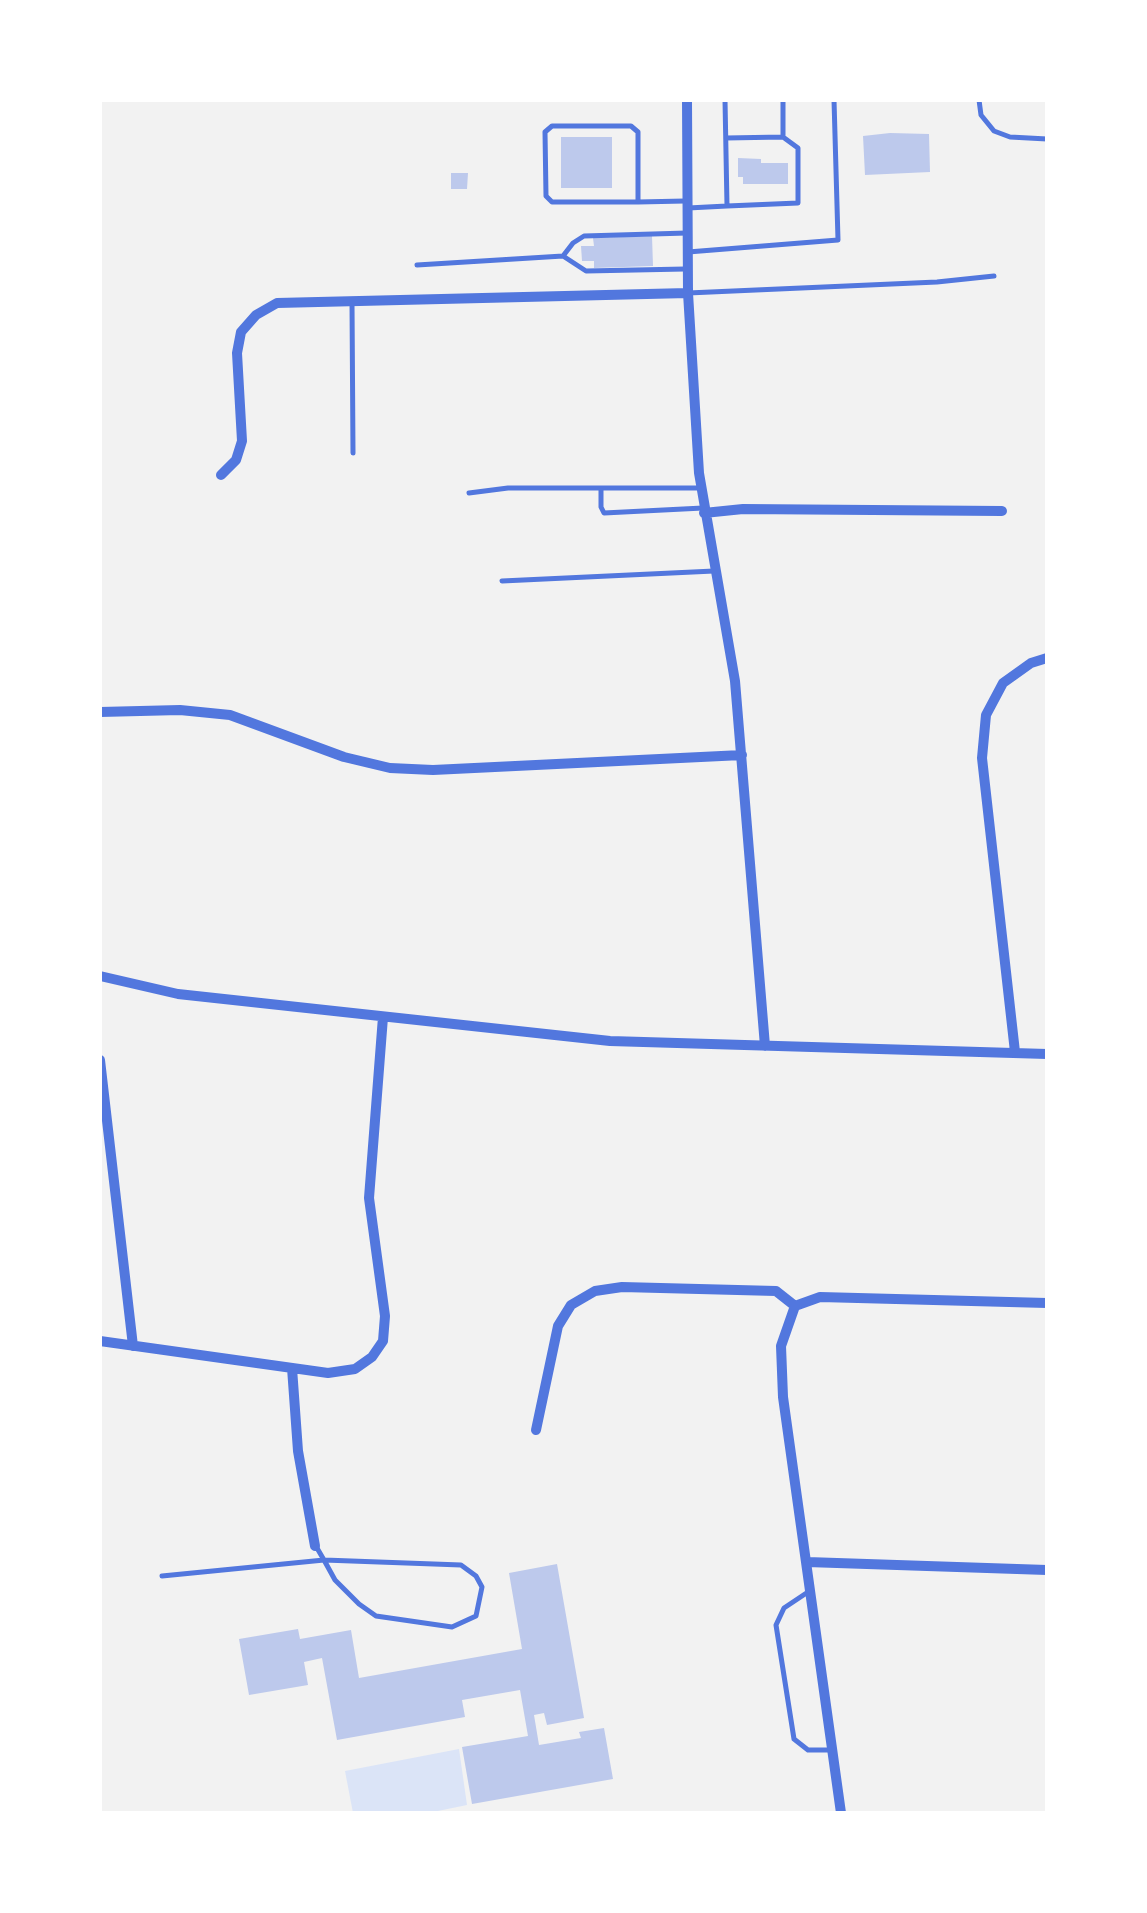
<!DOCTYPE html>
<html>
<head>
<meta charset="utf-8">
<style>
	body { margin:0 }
	#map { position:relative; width:1147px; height:1913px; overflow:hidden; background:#f2f2f2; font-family:Raleway,sans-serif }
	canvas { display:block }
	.frame { position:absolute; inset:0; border:102px solid #fff; pointer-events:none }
</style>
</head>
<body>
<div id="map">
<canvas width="1147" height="1913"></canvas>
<div class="frame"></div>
</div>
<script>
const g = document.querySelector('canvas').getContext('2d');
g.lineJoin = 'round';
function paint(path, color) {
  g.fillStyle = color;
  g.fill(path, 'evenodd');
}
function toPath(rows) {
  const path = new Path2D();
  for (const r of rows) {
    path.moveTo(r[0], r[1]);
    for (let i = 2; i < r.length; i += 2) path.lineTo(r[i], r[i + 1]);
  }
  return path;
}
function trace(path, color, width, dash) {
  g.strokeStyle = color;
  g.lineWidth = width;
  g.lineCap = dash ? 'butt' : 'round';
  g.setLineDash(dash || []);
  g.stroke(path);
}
const green = toPath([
	[459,1749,467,1805,428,1813,353,1813,345,1771]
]);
const building = toPath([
	[890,133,929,134,930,172,865,175,863,136],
	[561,137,612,137,612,188,561,188],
	[738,158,761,159,761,163,788,163,788,184,743,184,743,177,738,177],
	[451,173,468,173,467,189,451,189],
	[652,236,653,266,594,268,594,261,582,261,581,246,594,246,593,238],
	[557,1564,584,1718,547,1725,544,1713,534,1715,539,1745,581,1738,579,1732,604,1728,613,1779,472,1804,462,1747,528,1736,520,1690,462,1700,465,1717,337,1740,322,1658,304,1662,308,1685,249,1695,239,1639,298,1629,300,1639,351,1630,359,1678,522,1649,509,1573]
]);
const service = toPath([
	[783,100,783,137],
	[979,100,981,115,994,131,1010,137,1047,139],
	[726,138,783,137,798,148,798,203,727,206],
	[638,202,638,132,631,126,552,126,545,132,546,196,552,202,638,202,685,201],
	[688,208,727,206,725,100],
	[688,252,838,240,834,100],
	[417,265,563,256],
	[685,269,586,271,563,256,573,243,584,236,687,233],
	[688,293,937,282,994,276],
	[352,303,353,453],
	[601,488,601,507,604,513,703,508],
	[469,493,508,488,701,488],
	[502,581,714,571],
	[162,1576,324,1560,461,1565,476,1576,482,1587,476,1616,452,1627,376,1616,359,1604,335,1580,324,1560,317,1548],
	[808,1592,784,1608,776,1625,794,1739,808,1750,831,1750]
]);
const minor = toPath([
	[687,100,688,293,699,473,735,681,765,1046],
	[221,475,236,460,242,441,237,353,241,332,256,315,277,303,688,293],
	[704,513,743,509,1002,511],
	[100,712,180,710,230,715,344,757,390,768,433,770,742,755],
	[100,976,178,994,610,1041,1047,1054],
	[1015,1052,982,758,986,715,1003,683,1031,663,1047,658],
	[100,1060,133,1346],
	[795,1306,781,1346,783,1397,841,1813],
	[795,1306,820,1297,1047,1303],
	[100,1341,328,1373,355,1369,372,1357,383,1341,385,1316,369,1198,383,1017],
	[292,1368,298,1451,315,1546],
	[536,1430,558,1326,571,1305,595,1291,622,1287,776,1291,795,1306],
	[807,1562,1047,1570]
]);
paint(green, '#dbe4f7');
paint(building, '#bdc9ec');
trace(service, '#5277de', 5);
trace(minor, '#5277de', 10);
</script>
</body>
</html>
